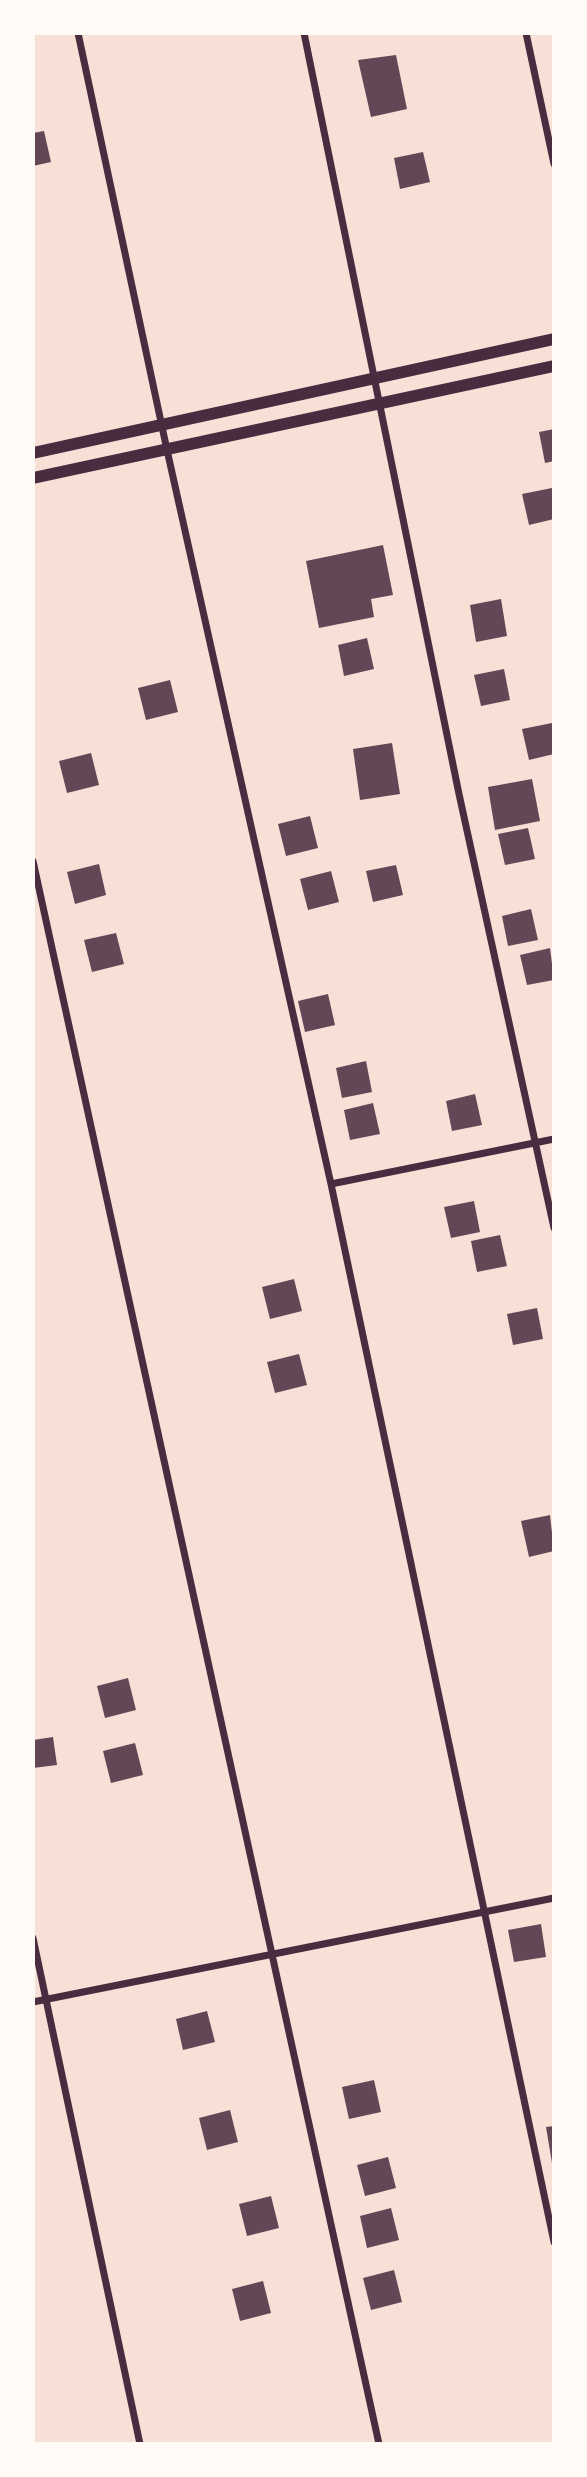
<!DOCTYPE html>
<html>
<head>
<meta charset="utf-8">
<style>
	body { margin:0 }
	#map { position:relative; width:587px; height:2477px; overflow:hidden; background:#f7e1d7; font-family:Lato,sans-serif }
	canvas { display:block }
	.frame { position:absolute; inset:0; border:35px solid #fffaf5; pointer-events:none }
</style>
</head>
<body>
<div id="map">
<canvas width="587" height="2477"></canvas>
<div class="frame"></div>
</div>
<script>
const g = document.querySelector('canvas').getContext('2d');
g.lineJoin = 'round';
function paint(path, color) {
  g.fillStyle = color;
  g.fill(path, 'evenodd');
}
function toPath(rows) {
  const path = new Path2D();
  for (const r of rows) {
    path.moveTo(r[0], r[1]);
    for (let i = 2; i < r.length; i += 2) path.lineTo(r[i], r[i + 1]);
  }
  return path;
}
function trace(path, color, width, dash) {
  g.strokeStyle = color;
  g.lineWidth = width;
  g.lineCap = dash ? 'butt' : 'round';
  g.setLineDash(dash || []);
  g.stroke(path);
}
const building = toPath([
	[396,55,407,109,371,117,358,60],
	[44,131,51,162,33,166,33,133],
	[423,152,430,182,400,189,394,158],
	[554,429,554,461,545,463,539,432],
	[552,488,554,519,529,525,522,494],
	[383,545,393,595,371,599,374,617,319,628,306,561],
	[501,599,507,636,476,642,470,605],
	[367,638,374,669,344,676,338,645],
	[504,669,510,700,481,706,474,675],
	[170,680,178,712,146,720,138,688],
	[552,723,554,754,529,760,522,729],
	[392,743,400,794,360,800,353,749],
	[91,753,99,785,67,793,59,761],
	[532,779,540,821,495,830,488,787],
	[310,816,318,848,286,856,278,824],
	[528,828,535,859,505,865,498,834],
	[99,864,106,895,75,904,67,872],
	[396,865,403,895,373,902,366,871],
	[331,871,339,902,308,910,300,879],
	[531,909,538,940,508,946,502,916],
	[116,933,124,964,92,972,84,940],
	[550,948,554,980,527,985,520,955],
	[328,994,335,1025,305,1032,298,1001],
	[366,1061,372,1092,342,1098,336,1068],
	[475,1094,482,1125,452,1131,446,1101],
	[373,1103,380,1134,350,1140,344,1110],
	[474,1201,480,1232,451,1238,444,1207],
	[500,1235,507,1266,477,1272,471,1241],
	[294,1279,302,1311,270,1319,262,1287],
	[537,1308,543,1339,513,1345,507,1314],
	[299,1354,307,1385,275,1393,267,1362],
	[550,1515,554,1551,529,1557,521,1521],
	[128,1678,136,1710,105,1718,97,1686],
	[53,1737,57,1765,33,1768,33,1740],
	[135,1743,143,1775,111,1783,103,1751],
	[541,1924,546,1957,514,1962,508,1930],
	[207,2011,215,2042,183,2050,176,2019],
	[374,2080,381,2112,349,2119,342,2087],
	[230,2110,238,2142,207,2150,199,2118],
	[554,2126,554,2163,552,2163,546,2127],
	[388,2157,396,2188,365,2196,357,2165],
	[271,2196,279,2228,247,2236,239,2204],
	[391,2208,399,2240,367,2248,360,2216],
	[394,2270,402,2302,371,2310,363,2278],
	[263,2281,271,2313,240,2321,232,2289]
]);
const minor = toPath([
	[78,33,167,450,331,1184,554,2242],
	[304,33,459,794,554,1228],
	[526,33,554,164],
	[33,861,379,2444],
	[331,1184,554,1139],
	[33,1938,140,2444],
	[33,2002,554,1898]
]);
const tertiary = toPath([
	[33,453,554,339],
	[33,478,554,366]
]);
paint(building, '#644757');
trace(minor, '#4a2c40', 7);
trace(tertiary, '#4a2c40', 12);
</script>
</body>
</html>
